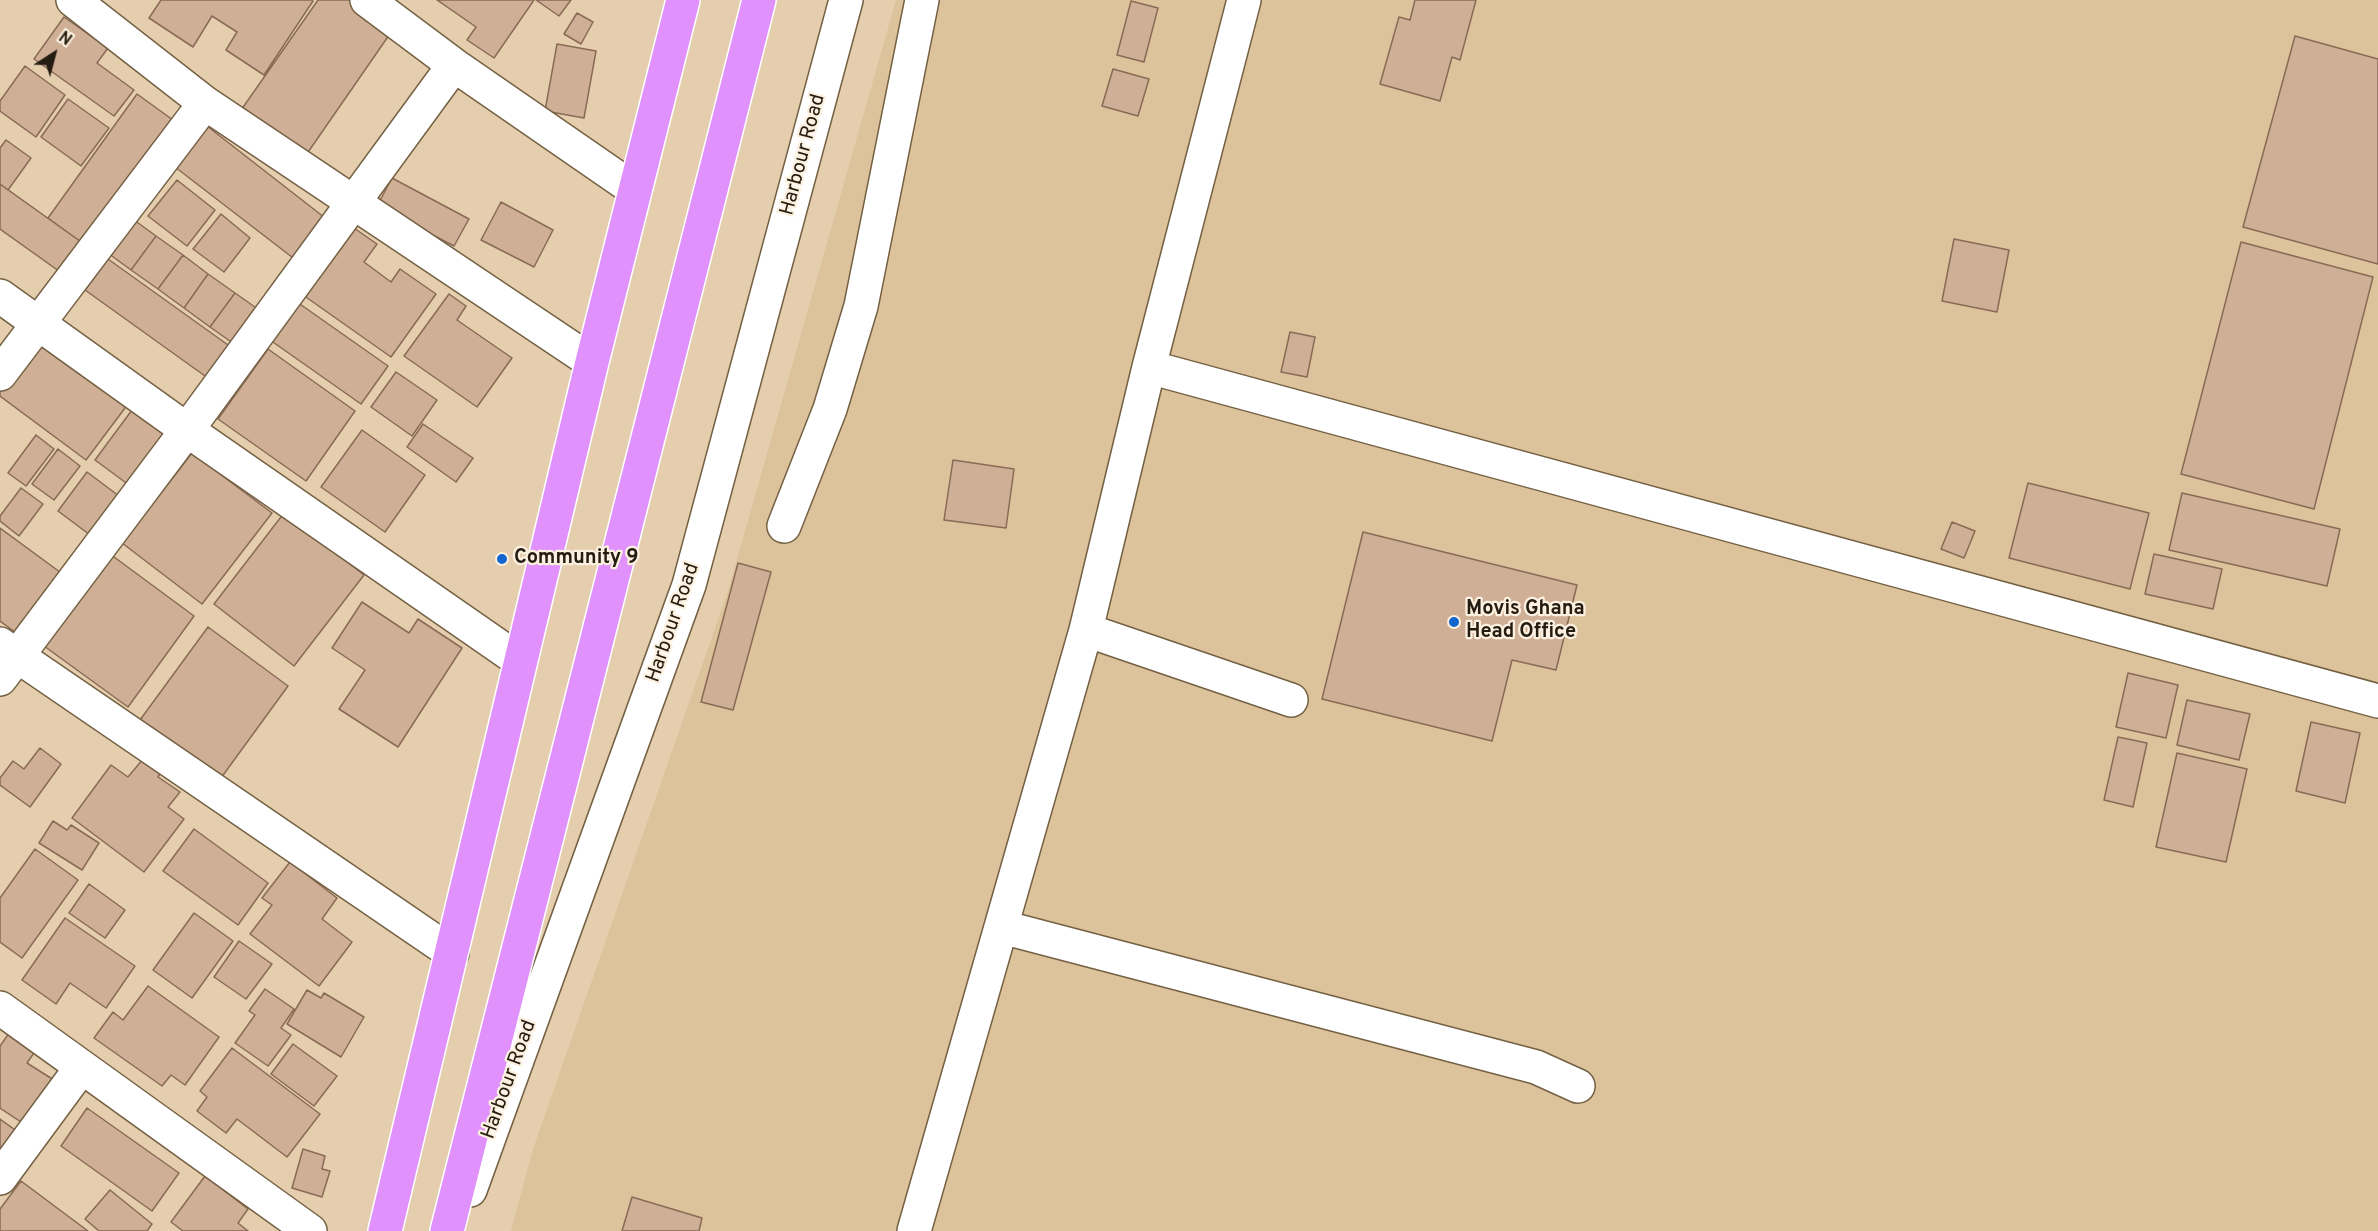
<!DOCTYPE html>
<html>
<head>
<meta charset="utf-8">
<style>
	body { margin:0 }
	#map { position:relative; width:2378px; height:1231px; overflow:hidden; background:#e4cead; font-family:Overpass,sans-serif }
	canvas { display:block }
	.north { position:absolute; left:24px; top:24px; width:60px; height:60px; -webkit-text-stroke:4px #fcf1e0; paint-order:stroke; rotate:36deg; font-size:16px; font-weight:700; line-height:24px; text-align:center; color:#241c10 }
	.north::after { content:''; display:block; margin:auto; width:21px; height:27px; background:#241c10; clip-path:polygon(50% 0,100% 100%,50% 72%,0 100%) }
</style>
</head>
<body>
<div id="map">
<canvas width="2378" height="1231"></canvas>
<div class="north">N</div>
</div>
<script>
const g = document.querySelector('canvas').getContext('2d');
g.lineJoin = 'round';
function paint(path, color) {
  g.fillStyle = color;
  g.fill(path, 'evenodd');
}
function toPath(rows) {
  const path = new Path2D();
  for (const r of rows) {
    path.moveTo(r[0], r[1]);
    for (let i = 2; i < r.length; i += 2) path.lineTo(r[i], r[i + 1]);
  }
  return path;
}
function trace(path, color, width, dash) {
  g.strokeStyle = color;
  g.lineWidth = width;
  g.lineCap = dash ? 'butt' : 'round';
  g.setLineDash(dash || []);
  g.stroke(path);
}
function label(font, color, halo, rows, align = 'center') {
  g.font = font + ' Overpass,sans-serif';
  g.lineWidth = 4.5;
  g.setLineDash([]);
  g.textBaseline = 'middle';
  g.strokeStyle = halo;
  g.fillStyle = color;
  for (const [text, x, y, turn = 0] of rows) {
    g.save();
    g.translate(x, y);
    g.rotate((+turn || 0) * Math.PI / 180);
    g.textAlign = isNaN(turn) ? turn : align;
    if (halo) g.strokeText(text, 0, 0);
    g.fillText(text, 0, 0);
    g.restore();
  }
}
const built = toPath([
	[896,0,2378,0,2378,1231,511,1231,533,1149,728,591]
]);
const building = toPath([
	[161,0,312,0,313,1,264,75,226,50,237,32,212,16,193,47,149,18,161,0],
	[318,0,354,0,394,28,304,158,239,113,318,0],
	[437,0,534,0,494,58,467,40,476,27,437,0],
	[536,0,571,0,559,16,536,0],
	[1415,0,1476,0,1460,60,1452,57,1440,101,1380,84,1399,17,1410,20,1415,0],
	[1131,1,1158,8,1144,62,1117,55,1131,1],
	[577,13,593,22,581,44,564,34,577,13],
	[64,17,108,48,97,63,134,90,114,116,34,59,64,17],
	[2295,36,2378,59,2378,264,2243,227,2295,36],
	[557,44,596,51,584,118,545,111,557,44],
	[25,66,65,95,36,137,0,111,0,101,25,66],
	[1113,69,1149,79,1138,116,1102,106,1113,69],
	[137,94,173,120,84,244,48,218,137,94],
	[68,99,109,128,81,166,41,137,68,99],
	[207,126,329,221,297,261,175,167,207,126],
	[6,140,31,158,8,190,0,184,0,148,6,140],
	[392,178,469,219,454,246,377,206,392,178],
	[177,180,215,210,187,246,148,216,177,180],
	[0,184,84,244,63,274,0,229,0,184],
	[501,202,553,230,534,267,481,240,501,202],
	[221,214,250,238,224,272,193,249,221,214],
	[130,217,156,236,131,270,105,251,130,217],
	[351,226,377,244,364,262,391,282,400,269,436,294,391,357,303,295,351,226],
	[156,236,183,255,158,289,131,270,156,236],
	[1954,239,2009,250,1997,312,1942,301,1954,239],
	[2241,242,2373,277,2314,509,2181,474,2241,242],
	[183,255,208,274,184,308,158,289,183,255],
	[108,259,235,350,212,381,85,290,108,259],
	[208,274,235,293,210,327,184,308,208,274],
	[235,293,262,312,237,346,210,327,235,293],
	[449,294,466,306,457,320,512,358,477,407,404,356,449,294],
	[297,302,388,366,361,404,270,340,297,302],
	[39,332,131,400,86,460,0,396,0,385,39,332],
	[1290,332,1315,337,1307,377,1281,372,1290,332],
	[268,349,355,411,306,481,218,419,268,349],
	[396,372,437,400,412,436,371,407,396,372],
	[135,406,172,434,133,488,95,460,135,406],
	[423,424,473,458,456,482,407,447,423,424],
	[362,430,425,475,385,532,321,487,362,430],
	[36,435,54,449,26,486,8,473,36,435],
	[58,449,80,466,54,500,32,484,58,449],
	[192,453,272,513,202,604,122,543,192,453],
	[953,460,1014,469,1006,528,944,520,953,460],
	[87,472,123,499,94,538,58,511,87,472],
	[2028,483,2149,513,2130,589,2009,558,2028,483],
	[21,488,43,504,19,536,0,521,0,516,21,488],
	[2182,493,2340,529,2327,586,2169,550,2182,493],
	[284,513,364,575,294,666,214,604,284,513],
	[1952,522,1975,531,1964,558,1941,549,1952,522],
	[0,528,64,575,19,635,0,621,0,528],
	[1363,532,1577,585,1556,670,1512,660,1492,741,1322,699,1363,532],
	[110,554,194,616,128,707,44,646,110,554],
	[2154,554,2222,569,2213,609,2145,594,2154,554],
	[738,563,771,572,733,710,701,702,738,563],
	[362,602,409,633,418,619,462,648,398,747,339,709,365,670,332,648,362,602],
	[208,627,288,686,221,778,140,720,208,627],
	[2128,673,2178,685,2166,738,2116,727,2128,673],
	[2187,700,2250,714,2239,760,2177,745,2187,700],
	[2311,722,2360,733,2345,803,2296,791,2311,722],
	[2118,737,2147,743,2133,807,2104,800,2118,737],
	[40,748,61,764,30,807,0,785,0,778,13,761,24,769,40,748],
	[2177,753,2247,769,2226,862,2156,847,2177,753],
	[143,759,161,772,158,777,180,792,168,807,184,819,144,872,72,818,111,765,128,777,143,759],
	[53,821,67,830,71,825,99,843,82,870,39,843,53,821],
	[194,829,268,883,238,925,163,871,194,829],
	[35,849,78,880,22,958,0,942,0,898,35,849],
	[290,862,337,898,322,919,352,942,319,986,250,934,272,905,262,898,290,862],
	[89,884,125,910,105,938,69,913,89,884],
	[194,913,233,941,192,998,153,970,194,913],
	[65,918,135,966,106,1008,70,983,56,1004,22,980,65,918],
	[239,941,272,964,246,999,214,977,239,941],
	[148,986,219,1037,185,1085,171,1075,162,1086,94,1038,113,1012,123,1020,148,986],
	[265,989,294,1009,281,1028,291,1035,268,1066,235,1043,255,1015,249,1011,265,989],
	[307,990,321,998,324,993,364,1017,341,1057,287,1024,307,990],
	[12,1029,38,1047,27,1063,57,1082,27,1126,0,1108,0,1046,12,1029],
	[293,1044,337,1076,314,1106,271,1074,293,1044],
	[232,1048,320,1114,287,1157,237,1119,226,1133,197,1111,207,1097,200,1091,232,1048],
	[87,1108,179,1173,152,1211,61,1146,87,1108],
	[0,1119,25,1137,0,1173,0,1119],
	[303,1149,325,1156,322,1169,330,1171,322,1197,292,1188,303,1149],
	[205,1176,248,1209,238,1223,248,1231,183,1231,171,1222,205,1176],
	[21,1181,88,1231,0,1231,0,1209,21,1181],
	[110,1190,152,1224,147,1231,99,1231,85,1219,110,1190],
	[632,1197,702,1218,699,1231,622,1231,632,1197]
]);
const minor = toPath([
	[73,0,205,103,592,362],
	[367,0,454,65,635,190],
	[0,296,187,430,520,661],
	[1149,367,2378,701],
	[0,374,205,103],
	[784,526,830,409,861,306,922,0],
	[1086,630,1291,700],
	[0,644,452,953],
	[0,679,187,430,454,65],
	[1002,927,1536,1067,1578,1086],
	[0,1008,310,1231],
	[0,1178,81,1068],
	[470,1190,689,585,846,0],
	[914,1231,1086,630,1149,367,1244,0]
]);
const highway = toPath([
	[385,1231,592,362,683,0],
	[447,1231,759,0]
]);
const markers = [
	[502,559,6,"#1366d0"],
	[1454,622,6,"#1366d0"]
];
const streetNames = [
	["Harbour Road",804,155,-75],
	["Harbour Road",674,623,-71],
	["Harbour Road",510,1080,-70]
];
const poiNames = [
	["Community 9",514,559],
	["Movis Ghana",1466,610],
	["Head Office",1466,633]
];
paint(built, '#ddc39c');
paint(building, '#d0af97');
trace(building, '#896b55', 1.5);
trace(minor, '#746043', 36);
trace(highway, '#fff', 36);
trace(minor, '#fff', 33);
trace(highway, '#e191fb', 33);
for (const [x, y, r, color] of markers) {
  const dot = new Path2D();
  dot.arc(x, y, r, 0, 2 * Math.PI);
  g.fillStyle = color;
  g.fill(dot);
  trace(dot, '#fcf1e0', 2);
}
label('20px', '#241c10', '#fcf1e0', streetNames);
label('bold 20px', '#241c10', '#fcf1e0', poiNames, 'left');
</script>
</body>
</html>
